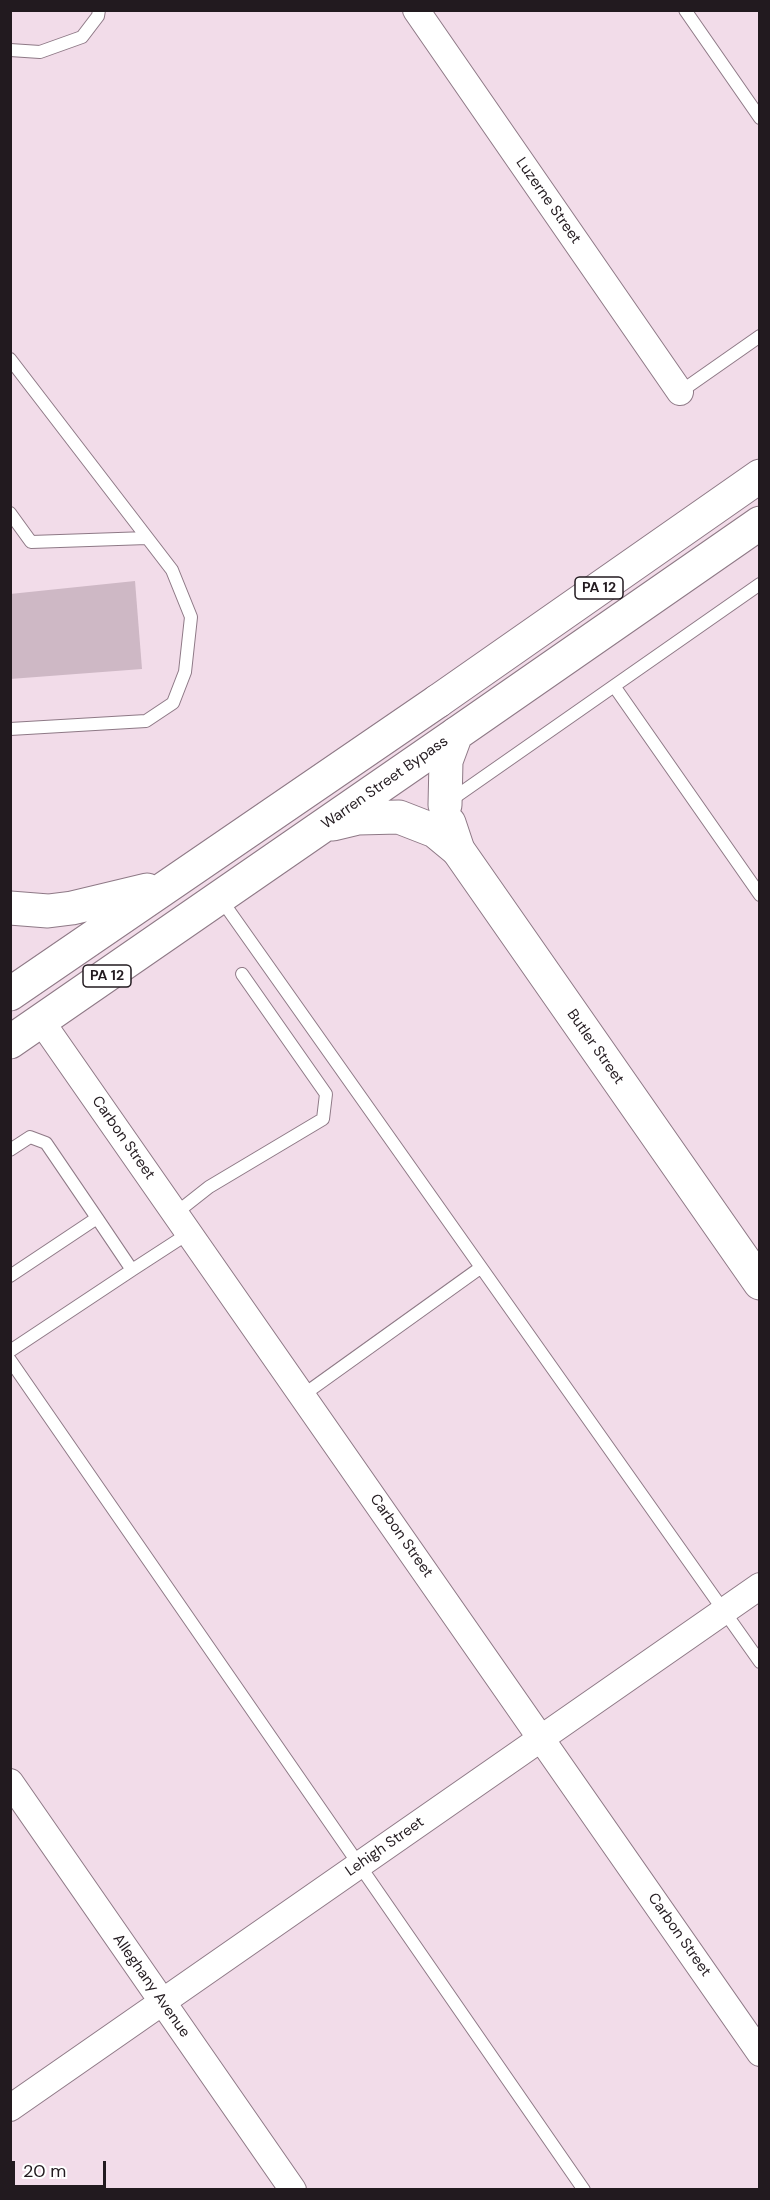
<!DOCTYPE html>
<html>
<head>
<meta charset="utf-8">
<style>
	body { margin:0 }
	#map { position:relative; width:770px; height:2200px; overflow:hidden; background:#f2dce9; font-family:"DM Sans",sans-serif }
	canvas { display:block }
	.frame { position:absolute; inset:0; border:12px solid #221a1f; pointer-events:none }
	.scale { position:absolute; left:12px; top:2161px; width:94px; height:27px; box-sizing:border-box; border:3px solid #221a1f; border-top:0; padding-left:8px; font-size:18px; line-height:21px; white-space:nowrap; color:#221a1f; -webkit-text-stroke:4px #fff; paint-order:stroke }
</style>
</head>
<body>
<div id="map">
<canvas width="770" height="2200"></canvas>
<div class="frame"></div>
<div class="scale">20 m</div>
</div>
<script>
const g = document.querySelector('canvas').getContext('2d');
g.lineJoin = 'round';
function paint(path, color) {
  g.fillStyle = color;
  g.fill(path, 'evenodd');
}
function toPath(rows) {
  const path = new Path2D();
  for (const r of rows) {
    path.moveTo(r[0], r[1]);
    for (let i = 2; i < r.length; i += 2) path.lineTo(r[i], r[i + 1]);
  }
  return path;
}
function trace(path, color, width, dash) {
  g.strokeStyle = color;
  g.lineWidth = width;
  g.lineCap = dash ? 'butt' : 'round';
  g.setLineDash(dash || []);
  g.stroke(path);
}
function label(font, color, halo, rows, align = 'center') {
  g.font = font + ' "DM Sans",sans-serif';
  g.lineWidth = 4.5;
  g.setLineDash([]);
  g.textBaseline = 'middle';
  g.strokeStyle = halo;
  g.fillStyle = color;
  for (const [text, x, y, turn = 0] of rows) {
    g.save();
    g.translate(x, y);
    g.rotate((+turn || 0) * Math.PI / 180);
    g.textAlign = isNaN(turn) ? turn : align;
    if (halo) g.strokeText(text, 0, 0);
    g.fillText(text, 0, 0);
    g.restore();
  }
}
const building = toPath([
	[135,581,142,669,10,679,10,594]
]);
const service = toPath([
	[685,10,760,118],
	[10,50,40,52,82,37,98,16,99,10],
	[10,359,172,570,191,617,185,672,173,703,146,721,10,729],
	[680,392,760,336],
	[10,513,31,542,147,538],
	[614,686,760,895],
	[448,802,760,584],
	[220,898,760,1662],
	[10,1150,30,1137,46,1143,97,1218],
	[176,1213,209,1187,323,1119,326,1094,242,974],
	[10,1276,97,1218,132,1270,189,1233],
	[10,1351,132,1270],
	[10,1360,584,2190],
	[303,1395,480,1268]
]);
const minor = toPath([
	[416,10,680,392],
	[41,1021,760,2053],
	[10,1782,293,2190],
	[10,2108,760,1586]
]);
const primary = toPath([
	[449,823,458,850,760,1283]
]);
const trunk = toPath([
	[333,824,358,818,399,817,435,831,458,850],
	[10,908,48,911,72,908,147,890],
	[10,994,438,701],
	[10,1042,456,734]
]);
const motorway = toPath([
	[438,701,760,476],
	[445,805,446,761,456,734,760,523]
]);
const shields = [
	[599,588,48],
	[107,976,48]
];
const shieldNames = [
	["PA 12",599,588],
	["PA 12",107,976]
];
const streetNames = [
	["Luzerne Street",548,201,55],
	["Warren Street Bypass",385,783,-35],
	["Butler Street",595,1047,55],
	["Carbon Street",123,1138,55],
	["Carbon Street",401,1536,55],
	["Lehigh Street",385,1847,-35],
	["Carbon Street",679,1935,55],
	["Alleghany Avenue",151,1986,55]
];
paint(building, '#ceb8c5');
trace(service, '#8e7986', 14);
trace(minor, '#8e7986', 28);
trace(primary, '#8e7986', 35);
trace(trunk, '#8e7986', 35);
trace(motorway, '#8e7986', 35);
trace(service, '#fff', 12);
trace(minor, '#fff', 26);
trace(primary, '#fff', 33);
trace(trunk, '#fff', 33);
trace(motorway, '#fff', 33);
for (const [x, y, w] of shields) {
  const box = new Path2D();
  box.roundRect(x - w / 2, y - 11, w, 22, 4.5);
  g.fillStyle = '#fff';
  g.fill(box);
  trace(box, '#221a1f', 1.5);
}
label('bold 14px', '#221a1f', null, shieldNames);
label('15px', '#221a1f', '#fff', streetNames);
</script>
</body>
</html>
